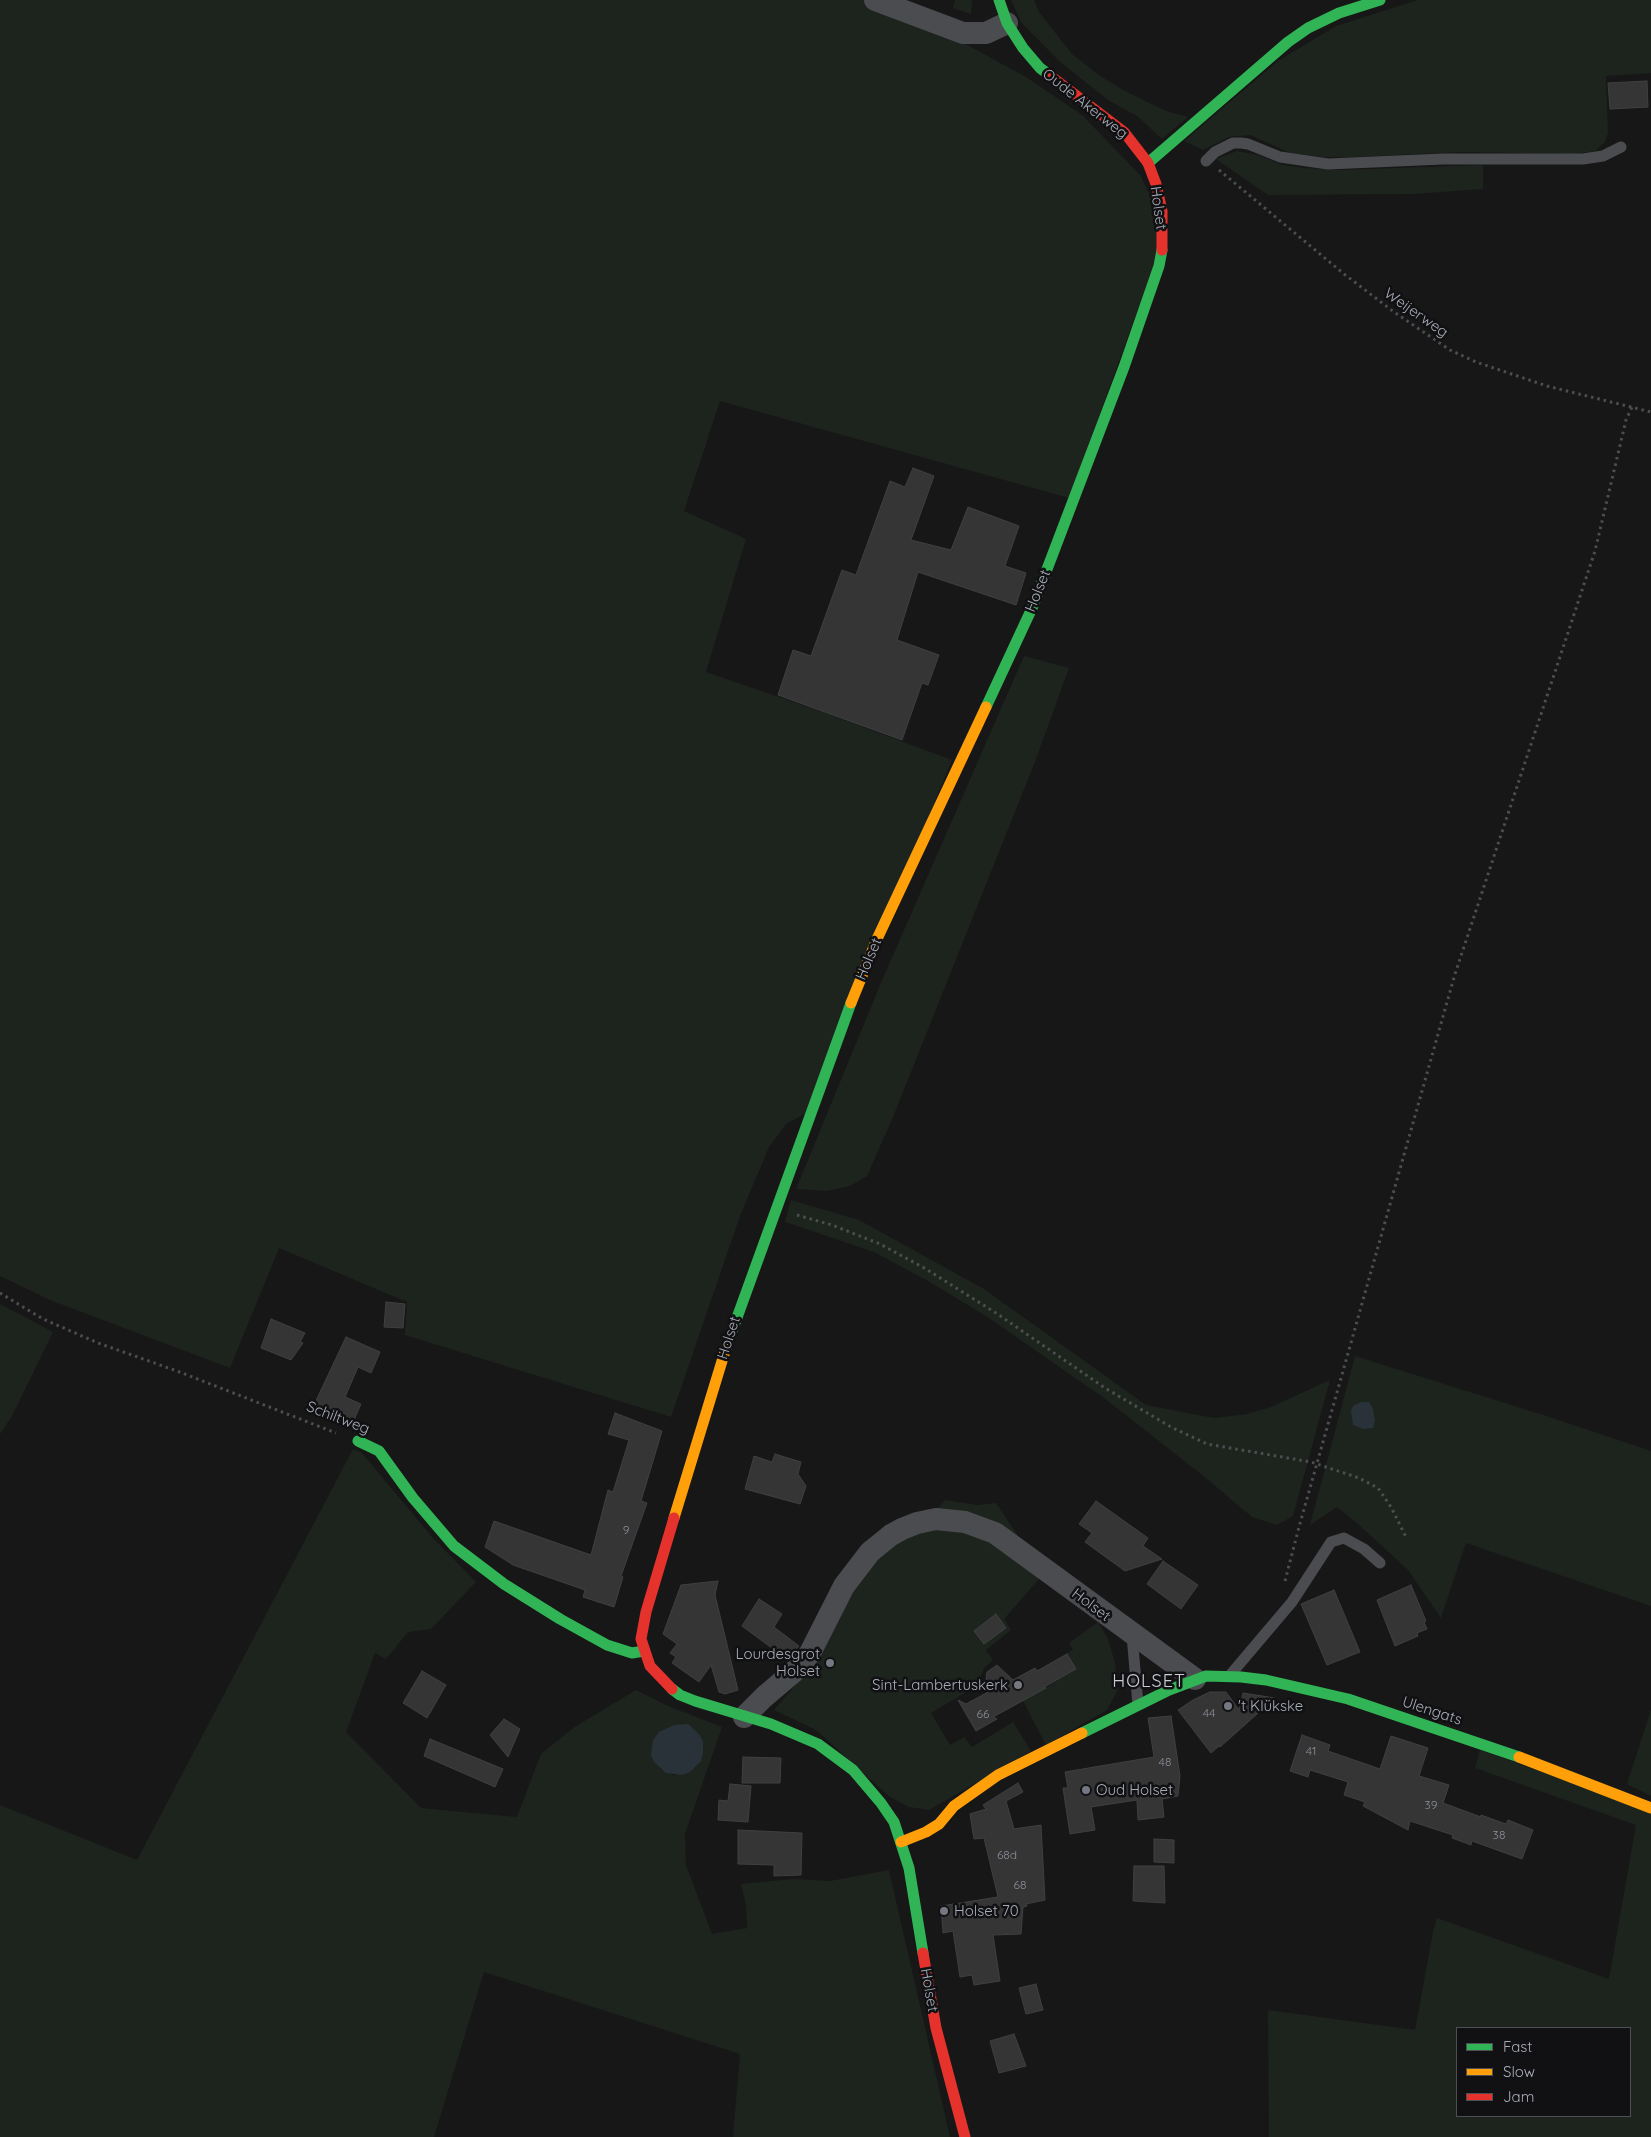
<!DOCTYPE html>
<html>
<head>
<meta charset="utf-8">
<style>
	body { margin:0 }
	#map { position:relative; width:1651px; height:2137px; overflow:hidden; background:#171717; font-family:Quicksand,sans-serif }
	canvas { display:block }
	.legend { position:absolute; left:1456px; top:2027px; width:175px; height:90px; box-sizing:border-box; background:#111113; border:1px solid #4d4f55; margin:0; padding:6px 9px; list-style:none; font-size:15px; color:#a8adb8 }
	.legend li { display:flex; align-items:center; gap:10px; height:25px }
	.legend b { width:25px; border:1px solid #4d4f55 }
</style>
</head>
<body>
<div id="map">
<canvas width="1651" height="2137"></canvas>
<ul class="legend">
<li><b style="height:6px;background:#30b455"></b>Fast</li>
<li><b style="height:6px;background:#ff9f0a"></b>Slow</li>
<li><b style="height:6px;background:#e5322d"></b>Jam</li>
</ul>
</div>
<script>
const g = document.querySelector('canvas').getContext('2d');
g.lineJoin = 'round';
function paint(path, color) {
  g.fillStyle = color;
  g.fill(path, 'evenodd');
}
function toPath(rows) {
  const path = new Path2D();
  for (const r of rows) {
    path.moveTo(r[0], r[1]);
    for (let i = 2; i < r.length; i += 2) path.lineTo(r[i], r[i + 1]);
  }
  return path;
}
function trace(path, color, width, dash) {
  g.strokeStyle = color;
  g.lineWidth = width;
  g.lineCap = dash ? 'butt' : 'round';
  g.setLineDash(dash || []);
  g.stroke(path);
}
function label(font, color, halo, rows, align = 'center') {
  g.font = font + ' Quicksand,sans-serif';
  g.lineWidth = 5;
  g.setLineDash([]);
  g.textBaseline = 'middle';
  g.strokeStyle = halo;
  g.fillStyle = color;
  for (const [text, x, y, turn = 0] of rows) {
    g.save();
    g.translate(x, y);
    g.rotate((+turn || 0) * Math.PI / 180);
    g.textAlign = isNaN(turn) ? turn : align;
    if (halo) g.strokeText(text, 0, 0);
    g.fillText(text, 0, 0);
    g.restore();
  }
}
const green = toPath([
	[0,0,862,0,887,8,949,35,1026,77,1082,115,1140,175,1167,230,1069,498,720,401,684,511,746,539,706,672,817,710,952,760,806,1113,786,1124,769,1147,740,1216,671,1417,405,1335,407,1302,279,1248,230,1368,50,1300,0,1276],
	[955,0,972,0,971,14,953,8],
	[1011,0,1034,0,1039,12,1072,54,1099,75,1123,90,1166,111,1188,117,1162,139,1137,116,1108,100,1059,61,1021,22],
	[1418,0,1651,0,1651,73,1606,76,1608,133,1605,142,1595,151,1574,154,1461,152,1355,157,1323,157,1290,153,1250,135,1229,137,1203,150,1184,141,1278,61,1336,26],
	[1237,151,1258,155,1283,165,1304,168,1340,170,1483,165,1483,189,1413,194,1268,195,1216,159],
	[1024,656,1069,668,1036,759,893,1117,867,1176,850,1186,827,1191,796,1189,880,985],
	[791,1200,859,1220,984,1289,1146,1405,1214,1418,1247,1414,1271,1407,1330,1380,1293,1516,1277,1525,1252,1517,1201,1474,1104,1398,986,1316,928,1281,874,1252,785,1222],
	[0,1304,53,1332,12,1416,0,1434],
	[1355,1356,1540,1414,1651,1451,1651,1606,1466,1543,1441,1618,1408,1570,1358,1524,1337,1507,1310,1525],
	[353,1449,361,1452,432,1537,476,1582,431,1629,408,1632,386,1659,375,1653,346,1732,421,1808,517,1817,541,1754,573,1728,636,1690,668,1706,722,1727,685,1834,686,1865,712,1934,747,1928,746,1905,741,1884,793,1879,830,1881,889,1870,950,2137,733,2137,740,2054,484,1972,434,2137,0,2137,0,1805,137,1860],
	[703,1753,696,1767,674,1775,659,1768],
	[945,1500,977,1505,996,1503,1017,1534,1040,1578,1004,1619,1011,1630,986,1650,993,1660,984,1668,978,1685,931,1713,950,1745,964,1737,972,1747,1013,1722,1031,1751,929,1810,909,1807,890,1797,816,1730,774,1710,799,1681,845,1602,872,1563,897,1543,918,1531],
	[1098,1622,1108,1639,1115,1663,1118,1689,1107,1710,1046,1745,1023,1701,1076,1669,1067,1654,1073,1649,1069,1643],
	[1651,1710,1651,1796,1627,1784],
	[1480,1750,1651,1810,1651,2137,1269,2137,1268,2010,1415,2030,1433,1932,1437,1918,1609,1979,1636,1825,1475,1768],
	[1457,2028,1630,2028,1630,2116,1457,2116]
]);
const water = toPath([
	[1362,1402,1369,1402,1373,1409,1375,1421,1373,1428,1363,1429,1353,1425,1351,1410,1354,1405],
	[688,1724,699,1734,703,1741,703,1753,701,1761,690,1772,682,1775,666,1773,654,1762,651,1755,653,1740,659,1732,674,1725]
]);
const building = toPath([
	[1647,81,1648,107,1610,109,1608,83,1647,81],
	[913,468,934,476,911,540,951,550,968,507,1019,526,1005,566,1026,573,1016,605,918,572,897,640,939,655,928,685,922,683,902,740,778,695,793,650,811,656,842,570,856,575,890,481,905,487,913,468],
	[386,1302,405,1304,403,1328,384,1327,386,1302],
	[271,1319,305,1333,300,1342,303,1343,291,1360,261,1348,271,1319],
	[346,1337,380,1352,371,1373,358,1367,345,1397,361,1404,353,1422,314,1405,346,1337],
	[615,1413,662,1431,641,1501,647,1503,621,1576,623,1577,614,1607,583,1597,585,1590,513,1565,485,1547,494,1521,591,1555,608,1490,613,1492,629,1440,608,1434,615,1413],
	[775,1454,801,1462,798,1474,806,1486,800,1504,745,1489,754,1456,772,1462,775,1454],
	[1096,1501,1148,1538,1143,1546,1162,1559,1125,1571,1085,1542,1092,1533,1079,1524,1096,1501],
	[1163,1561,1198,1585,1181,1609,1147,1584,1163,1561],
	[718,1581,715,1595,738,1690,725,1694,719,1692,711,1665,699,1682,672,1663,676,1657,670,1653,677,1644,663,1634,681,1585,718,1581],
	[1411,1585,1426,1621,1424,1622,1427,1629,1417,1633,1418,1636,1395,1646,1377,1600,1411,1585],
	[1334,1590,1360,1652,1327,1665,1301,1604,1334,1590],
	[759,1599,782,1614,774,1627,799,1646,788,1660,742,1626,759,1599],
	[996,1614,1006,1628,984,1644,974,1631,996,1614],
	[1067,1654,1076,1669,1044,1687,1046,1688,993,1717,997,1719,976,1731,958,1700,966,1704,992,1690,986,1679,987,1672,997,1665,1013,1680,1035,1668,1037,1671,1067,1654],
	[422,1671,446,1685,427,1718,403,1703,422,1671],
	[1210,1692,1226,1692,1239,1710,1243,1693,1275,1698,1220,1747,1219,1746,1211,1753,1178,1710,1193,1700,1210,1692],
	[1171,1716,1180,1776,1178,1796,1162,1799,1164,1817,1138,1820,1137,1800,1091,1807,1095,1830,1070,1834,1063,1788,1068,1788,1065,1772,1154,1757,1148,1718,1171,1716],
	[504,1719,520,1729,508,1757,490,1735,504,1719],
	[1302,1735,1330,1745,1328,1751,1380,1769,1391,1736,1428,1748,1419,1776,1449,1785,1443,1803,1481,1817,1481,1815,1506,1824,1508,1820,1533,1830,1522,1859,1472,1841,1471,1845,1452,1838,1453,1835,1410,1821,1408,1830,1363,1806,1365,1802,1344,1795,1348,1782,1310,1770,1308,1777,1290,1771,1302,1735],
	[430,1739,503,1769,495,1787,424,1756,430,1739],
	[743,1757,781,1758,780,1783,742,1783,743,1757],
	[1018,1783,1023,1792,1006,1801,1014,1829,1041,1825,1045,1900,1026,1904,1027,1906,1023,1907,1021,1934,993,1935,1000,1981,974,1985,972,1975,960,1977,953,1931,943,1933,941,1906,998,1897,984,1838,974,1839,970,1814,986,1809,983,1805,1018,1783],
	[730,1784,751,1786,748,1822,718,1820,719,1800,728,1801,730,1784],
	[738,1830,802,1833,801,1875,774,1876,774,1865,738,1864,738,1830],
	[1154,1839,1174,1840,1174,1863,1154,1862,1154,1839],
	[1134,1866,1164,1866,1165,1903,1133,1901,1134,1866],
	[1036,1984,1043,2010,1026,2014,1019,1988,1036,1984],
	[1014,2034,1026,2066,999,2073,990,2041,1014,2034]
]);
const path = toPath([
	[1219,170,1344,274,1394,312,1450,350,1476,362,1547,386,1651,412],
	[797,1215,832,1225,880,1244,926,1269,996,1313,1105,1388,1171,1427,1207,1444,1311,1462,1359,1478,1378,1488,1391,1507,1406,1537],
	[0,1293,43,1319,98,1343,177,1371,336,1433],
	[1285,1581,1299,1527,1455,974,1595,551,1626,420,1632,407]
]);
const lane = toPath([
	[1206,161,1215,152,1233,143,1241,143,1248,144,1280,157,1328,164,1443,159,1583,159,1603,156,1621,147],
	[1132,1635,1138,1705],
	[1231,1674,1292,1602,1331,1542,1344,1538,1364,1549,1380,1563]
]);
const street = toPath([
	[875,0,963,33,986,33,1007,23],
	[744,1717,764,1697,797,1669,810,1653,844,1586,870,1552,891,1535,902,1529,917,1523,936,1519,965,1522,995,1533,1195,1679]
]);
const fast = toPath([
	[999,0,1007,23,1023,48,1040,68,1048,74],
	[1148,163,1288,42,1308,28,1339,13,1380,0],
	[986,707,1033,606,1124,367,1159,266,1162,250],
	[726,1348,851,1003],
	[358,1441,379,1451,413,1498,454,1546,504,1584,560,1619,607,1645,632,1653,644,1651],
	[672,1689,680,1695,695,1701,771,1724,818,1744,853,1770,881,1803,894,1822,909,1868,923,1953],
	[1082,1733,1169,1690,1206,1676,1241,1677,1266,1680,1348,1699,1519,1757]
]);
const slow = toPath([
	[851,1003,877,939,986,707],
	[674,1518,726,1348],
	[1519,1757,1651,1808],
	[901,1842,926,1832,939,1824,954,1806,998,1775,1082,1733]
]);
const jam = toPath([
	[1048,74,1124,132,1148,163,1156,184,1162,211,1162,250],
	[672,1689,650,1666,641,1639,646,1612,674,1518],
	[923,1953,936,2028,965,2137]
]);
const markers = [
	[830,1663,5,"#757880"],
	[1018,1685,5,"#757880"],
	[1228,1706,5,"#757880"],
	[1086,1790,5,"#757880"],
	[944,1911,5,"#757880"]
];
const numberNames = [
	["9",626,1530],
	["44",1209,1713],
	["66",983,1714],
	["41",1311,1751],
	["48",1165,1762],
	["39",1431,1805],
	["38",1499,1835],
	["68d",1007,1855],
	["68",1020,1885]
];
const streetNames = [
	["Oude Akerweg",1085,104,38],
	["Holset",1158,208,82],
	["Weijerweg",1416,313,35],
	["Holset",1038,591,-68],
	["Holset",869,959,-67],
	["Holset",729,1338,-72],
	["Schiltweg",338,1418,21],
	["Holset",1091,1605,37],
	["Ulengats",1432,1711,18],
	["Holset",929,1990,80]
];
const poiNames = [
	["Lourdesgrot",820,1654,"right"],
	["Holset",820,1671,"right"],
	["Sint-Lambertuskerk",1008,1685,"right"],
	["'t Klükske",1238,1706],
	["Oud Holset",1096,1790],
	["Holset 70",954,1911]
];
const quarterNames = [
	["HOLSET",1149,1682]
];
paint(green, '#1d241e');
paint(water, '#2a3239');
paint(building, '#353536');
trace(building, '#3f4043', 1);
trace(path, '#4d4e52', 3, [2.5, 4]);
trace(lane, '#4b4c50', 11);
trace(street, '#4b4c50', 22);
trace(fast, '#30b455', 11);
trace(slow, '#ff9f0a', 11);
trace(jam, '#e5322d', 11);
for (const [x, y, r, color] of markers) {
  const dot = new Path2D();
  dot.arc(x, y, r, 0, 2 * Math.PI);
  g.fillStyle = color;
  g.fill(dot);
  trace(dot, '#111113', 2);
}
label('12px', '#8b8f98', null, numberNames);
label('15px', '#a8adb8', '#111113', streetNames);
label('15px', '#a8adb8', '#111113', poiNames, 'left');
g.letterSpacing = '1px';
label('18px', '#c9ccd4', '#111113', quarterNames);
g.letterSpacing = '0px';
</script>
</body>
</html>
